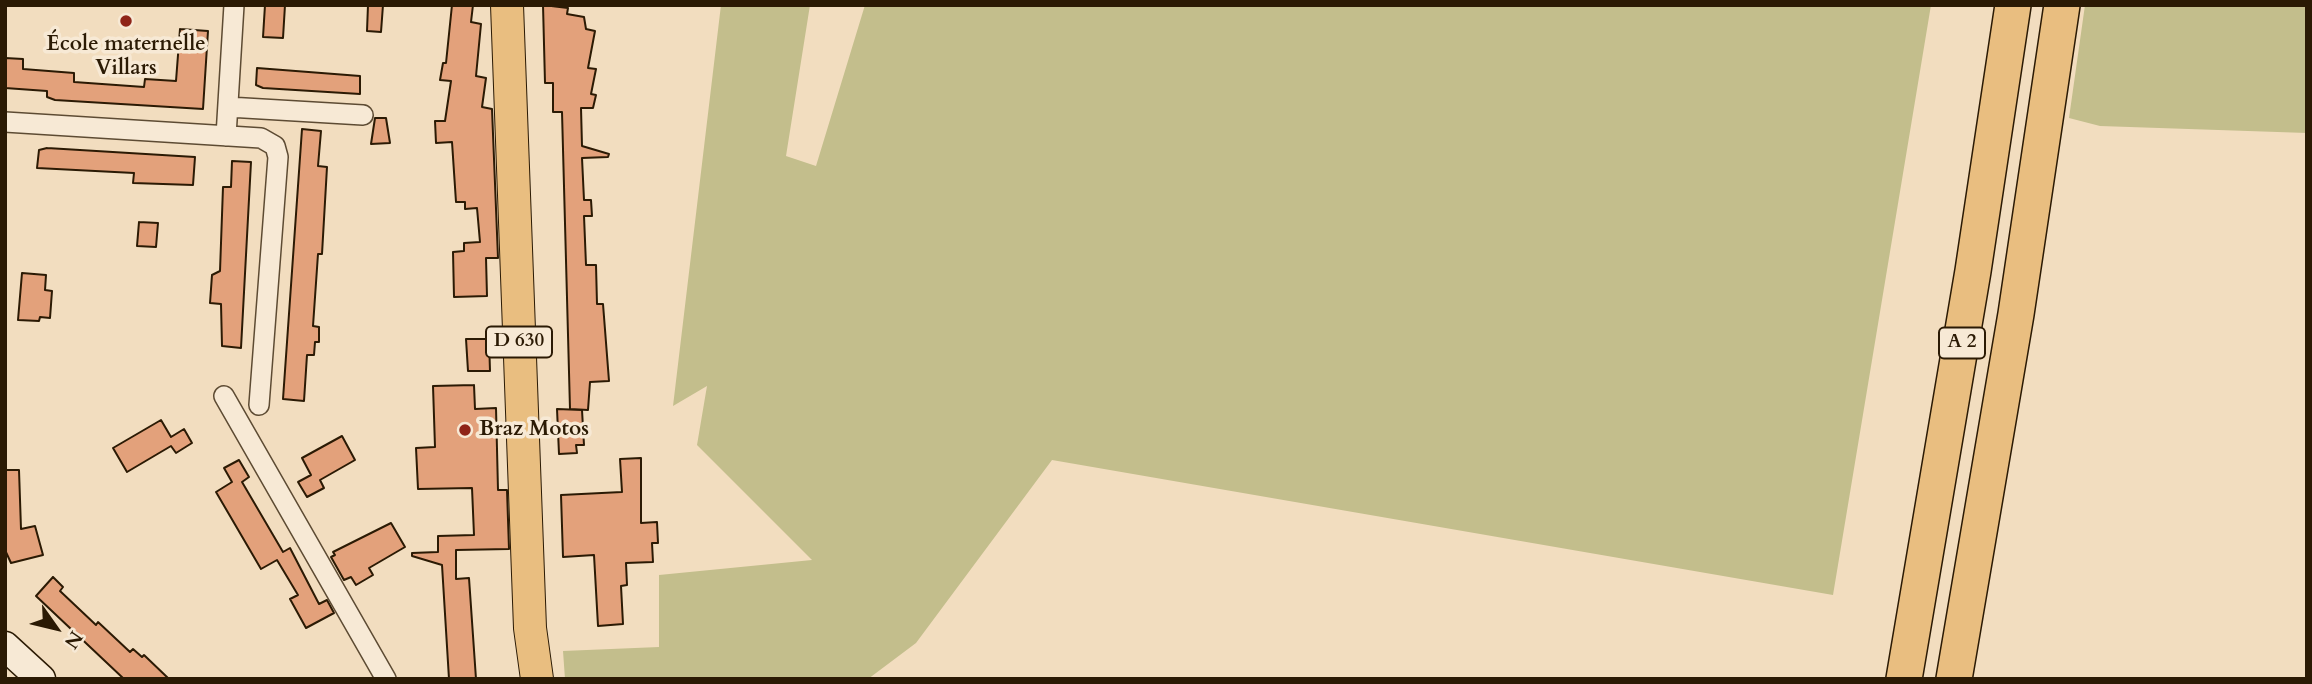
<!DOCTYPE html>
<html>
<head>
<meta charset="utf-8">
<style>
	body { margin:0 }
	#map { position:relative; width:2312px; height:684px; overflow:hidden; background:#f2ddbf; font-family:Cardo,serif }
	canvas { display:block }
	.frame { position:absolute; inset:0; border:7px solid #2b1a04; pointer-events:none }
	.north { position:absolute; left:21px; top:593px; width:70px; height:70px; -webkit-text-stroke:5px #f7e9d5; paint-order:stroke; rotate:124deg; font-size:19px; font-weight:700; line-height:28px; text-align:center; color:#2b1a04 }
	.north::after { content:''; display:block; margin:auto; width:24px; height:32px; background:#2b1a04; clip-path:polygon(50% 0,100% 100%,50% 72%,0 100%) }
</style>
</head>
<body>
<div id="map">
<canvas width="2312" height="684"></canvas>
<div class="frame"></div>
<div class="north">N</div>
</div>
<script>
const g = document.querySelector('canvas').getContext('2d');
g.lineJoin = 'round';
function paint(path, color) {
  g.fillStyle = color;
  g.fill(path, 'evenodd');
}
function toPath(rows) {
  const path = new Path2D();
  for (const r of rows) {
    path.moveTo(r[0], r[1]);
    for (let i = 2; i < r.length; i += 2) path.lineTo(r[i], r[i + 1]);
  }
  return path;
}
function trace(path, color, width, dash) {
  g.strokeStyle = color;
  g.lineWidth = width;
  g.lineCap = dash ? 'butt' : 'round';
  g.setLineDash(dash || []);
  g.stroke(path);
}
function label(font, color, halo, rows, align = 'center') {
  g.font = font + ' Cardo,serif';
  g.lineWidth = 7;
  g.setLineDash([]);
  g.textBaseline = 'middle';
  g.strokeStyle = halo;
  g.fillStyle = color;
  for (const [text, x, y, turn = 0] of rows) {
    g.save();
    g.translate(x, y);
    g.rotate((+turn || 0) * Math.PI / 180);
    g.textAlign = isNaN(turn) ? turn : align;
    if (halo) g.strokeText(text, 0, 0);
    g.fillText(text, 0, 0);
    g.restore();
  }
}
const green = toPath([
	[721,5,810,5,786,156,816,166,865,5,1931,5,1833,595,1052,460,916,643,868,679,565,679,563,651,659,647,659,575,812,560,697,445,707,386,673,406],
	[2085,5,2307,5,2307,133,2100,126,2069,118]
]);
const building = toPath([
	[265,5,285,5,283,38,263,37,265,5],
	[368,5,383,5,381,32,367,31,368,5],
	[452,5,473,5,471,22,481,24,476,76,486,78,482,107,492,109,498,258,486,258,487,296,454,297,453,252,464,251,464,243,480,242,477,208,465,209,465,202,456,202,452,142,436,143,435,121,445,121,451,81,440,80,443,63,446,63,452,5],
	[543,5,568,8,567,14,584,17,586,29,595,31,588,68,596,69,591,94,596,95,593,108,581,108,582,146,609,154,608,157,582,158,584,200,591,200,592,216,584,216,586,265,596,265,597,304,603,304,609,381,590,382,588,410,570,409,562,112,553,112,553,83,545,83,543,5],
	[180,29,208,31,203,109,55,100,47,97,47,91,5,88,5,58,23,59,23,69,74,73,74,82,144,87,145,79,176,81,180,29],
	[257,68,360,76,360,94,263,88,256,85,257,68],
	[375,118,386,118,390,143,371,144,375,118],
	[302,129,321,131,318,166,327,167,322,254,318,254,313,326,319,327,319,342,315,342,314,355,307,355,304,401,283,399,302,129],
	[47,148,195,157,193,185,133,183,134,173,37,168,39,150,47,148],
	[232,161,251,162,241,348,222,346,221,304,210,303,212,275,220,271,223,187,231,187,232,161],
	[139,222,158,223,156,247,137,246,139,222],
	[22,273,46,275,45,290,52,291,50,318,40,317,39,321,18,320,22,273],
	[466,339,489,339,490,371,468,371,466,339],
	[474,385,475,409,496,408,498,490,507,490,509,549,456,550,456,579,469,578,476,679,449,679,442,565,412,556,412,553,438,552,438,536,474,535,472,488,418,489,416,448,435,447,433,386,474,385],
	[557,409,582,410,584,445,576,445,577,453,559,454,557,409],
	[161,420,171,437,184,429,192,443,176,453,171,446,127,472,113,448,161,420],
	[342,436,355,460,320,480,324,488,307,497,298,482,311,475,302,458,342,436],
	[641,458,641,523,657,522,658,543,652,543,653,562,626,563,627,585,621,586,623,624,598,626,594,555,563,557,561,495,622,492,620,459,641,458],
	[239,460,249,477,242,482,283,552,290,548,319,604,327,600,334,613,306,628,290,599,298,595,277,560,261,569,216,492,232,482,224,468,239,460],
	[5,470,19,470,21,529,35,526,43,555,11,563,5,550,5,470],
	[391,523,405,547,369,568,373,575,356,585,351,577,344,580,331,557,335,555,333,552,391,523],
	[53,577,63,587,60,591,96,625,98,622,130,652,133,649,142,657,144,655,169,679,124,679,36,596,53,577]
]);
const street = toPath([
	[228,107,363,115],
	[5,122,261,138,275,146,278,157,259,405],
	[226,136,234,5],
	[224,396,386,679]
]);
const secondary = toPath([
	[5,646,41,679]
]);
const primary = toPath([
	[507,5,530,628,537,679]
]);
const highway = toPath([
	[1904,679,1973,271,2013,5],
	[1954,679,2016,314,2062,5]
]);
const markers = [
	[126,21,7,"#8f2418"],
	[465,430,7,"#8f2418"]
];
const shields = [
	[519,342,66],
	[1962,343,46]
];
const shieldNames = [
	["D 630",519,342],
	["A 2",1962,343]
];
const poiNames = [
	["École maternelle",126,45],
	["Villars",126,69],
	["Braz Motos",479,430,"left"]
];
paint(green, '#c3be8c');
paint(building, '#e3a17b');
trace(building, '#2b1a04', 2);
trace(street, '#5d4b33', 22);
trace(secondary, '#2b1a04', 31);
trace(primary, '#2b1a04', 34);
trace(highway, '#2b1a04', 38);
trace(street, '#f7e9d5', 19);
trace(secondary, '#f7e9d5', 28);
trace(primary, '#e9be80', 32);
trace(highway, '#e9be80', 35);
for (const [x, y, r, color] of markers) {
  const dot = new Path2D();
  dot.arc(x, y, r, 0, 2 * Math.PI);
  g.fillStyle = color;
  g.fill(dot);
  trace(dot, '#f7e9d5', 2.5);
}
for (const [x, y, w] of shields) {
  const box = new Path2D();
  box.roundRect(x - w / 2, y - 15.5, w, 31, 5);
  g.fillStyle = '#f7e9d5';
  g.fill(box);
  trace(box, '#2b1a04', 2);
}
label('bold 19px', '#2b1a04', null, shieldNames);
label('bold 21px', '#2b1a04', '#f7e9d5', poiNames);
</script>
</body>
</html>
